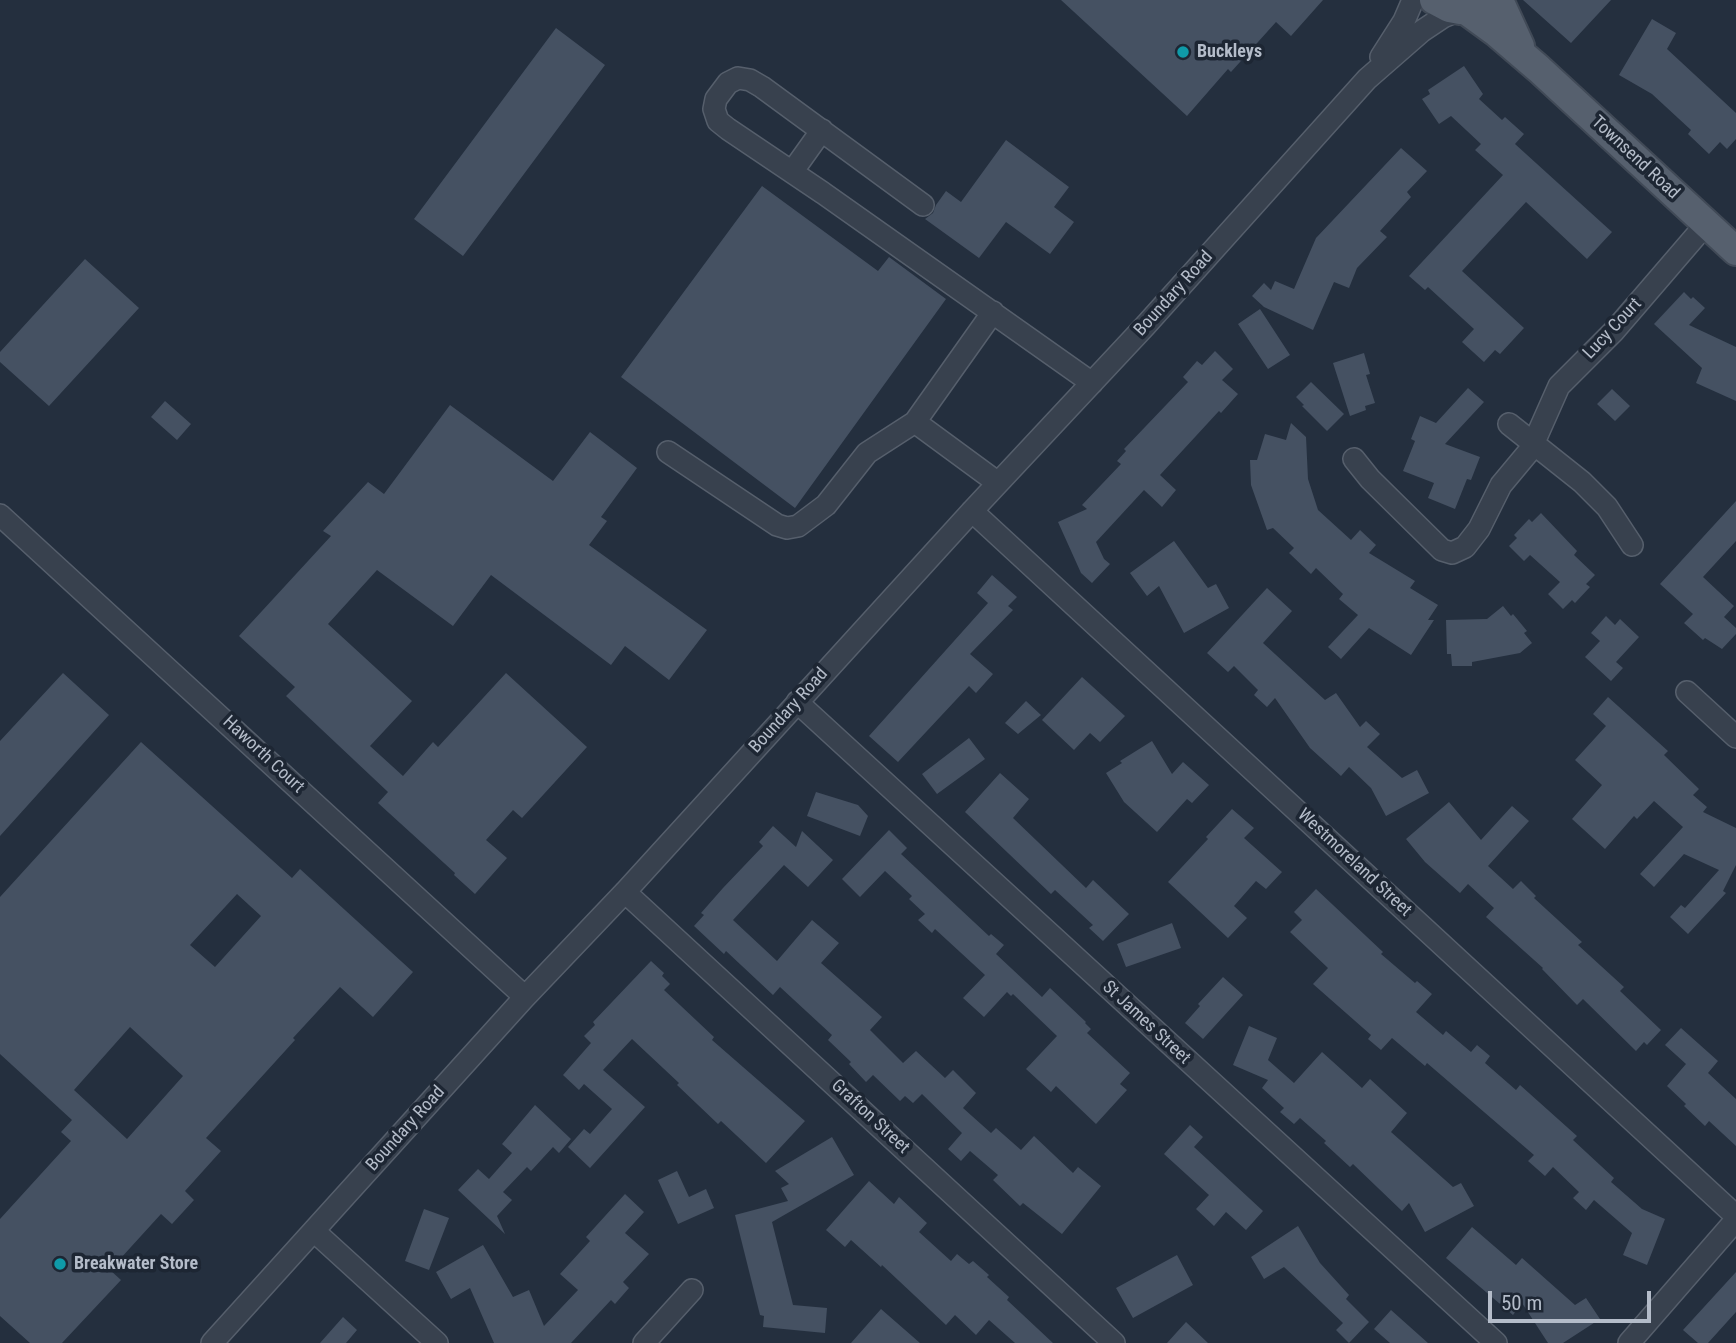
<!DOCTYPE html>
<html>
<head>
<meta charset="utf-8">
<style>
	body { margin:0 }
	#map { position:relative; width:1736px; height:1343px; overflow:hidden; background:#242f3e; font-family:"Roboto Condensed",sans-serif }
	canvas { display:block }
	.scale { position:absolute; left:1488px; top:1291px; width:163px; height:32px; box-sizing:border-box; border:4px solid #b4bcc9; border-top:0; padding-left:9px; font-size:21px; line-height:24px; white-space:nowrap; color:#b4bcc9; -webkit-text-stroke:5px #1d2633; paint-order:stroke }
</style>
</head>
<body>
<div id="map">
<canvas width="1736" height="1343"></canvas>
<div class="scale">50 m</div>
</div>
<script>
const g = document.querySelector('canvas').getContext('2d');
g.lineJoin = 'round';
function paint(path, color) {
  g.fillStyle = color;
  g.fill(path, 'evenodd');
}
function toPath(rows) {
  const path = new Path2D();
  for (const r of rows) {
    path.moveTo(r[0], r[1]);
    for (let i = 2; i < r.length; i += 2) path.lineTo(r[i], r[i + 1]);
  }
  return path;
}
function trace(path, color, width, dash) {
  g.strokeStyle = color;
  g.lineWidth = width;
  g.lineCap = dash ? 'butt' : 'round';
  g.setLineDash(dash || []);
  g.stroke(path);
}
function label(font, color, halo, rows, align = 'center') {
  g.font = font + ' "Roboto Condensed",sans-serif';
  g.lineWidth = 7;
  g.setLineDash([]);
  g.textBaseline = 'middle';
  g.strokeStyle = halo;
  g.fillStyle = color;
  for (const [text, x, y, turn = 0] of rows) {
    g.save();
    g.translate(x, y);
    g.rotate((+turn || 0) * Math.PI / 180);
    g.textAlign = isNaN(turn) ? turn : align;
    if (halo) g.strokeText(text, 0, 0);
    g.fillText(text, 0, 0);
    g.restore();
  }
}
const building = toPath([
	[1061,0,1323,0,1291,36,1276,22,1231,72,1228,69,1187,116],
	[1523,0,1611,0,1571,43],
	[1652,19,1676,33,1667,49,1736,113,1736,139,1727,149,1720,142,1709,154,1688,134,1691,130,1652,94,1619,75],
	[556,28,605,65,463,256,414,219],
	[1464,66,1483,94,1479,99,1502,120,1505,117,1524,134,1515,144,1612,232,1587,259,1526,202,1462,271,1524,328,1500,354,1495,350,1484,362,1462,342,1474,329,1428,287,1425,290,1409,276,1503,175,1475,150,1481,144,1451,116,1439,124,1422,99,1430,94,1428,90],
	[1006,140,1069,187,1054,207,1074,222,1050,254,1006,222,979,258,925,219,933,213,936,205,946,191,961,202],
	[1401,148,1427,171,1407,192,1411,197,1380,231,1387,237,1357,268,1349,288,1334,282,1313,330,1264,307,1252,296,1264,283,1271,290,1275,281,1294,289,1316,238],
	[762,186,878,271,889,257,946,299,795,508,621,377],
	[85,259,139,308,49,406,0,362,0,352],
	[1684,292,1691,299,1693,297,1705,308,1689,325,1736,347,1736,401,1696,383,1702,368,1654,324],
	[1260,309,1290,355,1268,369,1238,324],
	[1215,351,1233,369,1222,380,1238,394,1221,413,1219,411,1160,475,1176,490,1162,507,1144,490,1096,542,1104,559,1110,564,1092,583,1081,573,1058,522,1087,509,1082,505,1121,464,1117,461,1126,451,1124,449,1188,382,1183,377,1197,361,1202,365],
	[1364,353,1370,374,1366,375,1375,403,1365,406,1366,410,1350,416,1333,363],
	[1311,382,1344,414,1327,431,1302,406,1304,405,1296,397],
	[1468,388,1484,402,1445,444,1480,457,1471,480,1467,479,1455,509,1428,498,1434,483,1403,471,1415,441,1411,439,1420,416,1436,423],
	[1612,389,1630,406,1615,421,1597,404],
	[165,401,191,424,177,440,151,417],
	[450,405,553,481,590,432,637,468,601,517,607,521,589,545,707,630,669,680,625,646,611,665,491,575,453,626,377,570,328,624,412,701,370,746,403,776,433,742,438,747,506,673,587,747,522,818,513,810,486,840,507,858,475,894,454,875,455,873,378,803,388,792,286,696,295,687,239,636,331,536,323,531,368,482,384,494],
	[1291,423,1306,437,1308,479,1318,510,1351,540,1360,530,1376,545,1369,553,1415,581,1410,588,1438,605,1428,620,1434,620,1411,655,1369,628,1341,659,1328,647,1358,615,1339,599,1343,594,1316,568,1311,574,1289,553,1294,548,1273,528,1267,530,1251,485,1250,460,1257,460,1265,434,1286,440],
	[1736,501,1736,541,1703,577,1734,606,1724,617,1736,628,1736,634,1722,649,1705,638,1703,640,1684,623,1693,614,1660,584],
	[1541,513,1577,551,1574,555,1595,575,1586,584,1590,587,1575,603,1572,600,1563,609,1548,594,1560,582,1530,555,1524,561,1509,546,1517,538,1514,535,1529,519,1532,522],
	[1174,541,1208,588,1216,584,1229,608,1184,633,1159,586,1147,596,1130,573],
	[992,575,1017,597,1008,606,1013,610,970,654,993,674,976,693,969,686,898,762,869,736,988,603,977,593],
	[1267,588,1292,611,1263,643,1325,700,1336,693,1360,727,1366,721,1380,734,1367,747,1402,778,1417,770,1429,793,1386,816,1371,788,1349,767,1341,776,1310,748,1275,698,1267,707,1254,695,1258,690,1234,666,1228,672,1207,653],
	[1503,606,1511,616,1513,614,1527,631,1524,633,1532,643,1520,653,1472,662,1472,666,1452,666,1451,654,1447,654,1446,620,1487,619],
	[1606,616,1615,625,1620,619,1639,637,1616,662,1623,668,1611,681,1585,657,1600,641,1591,633],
	[63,673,109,715,0,836,0,741],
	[1082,677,1125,716,1100,742,1090,733,1074,750,1042,720],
	[1608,697,1668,751,1664,755,1699,789,1693,795,1707,807,1703,812,1736,828,1736,865,1723,891,1726,893,1688,934,1670,917,1681,905,1685,908,1719,870,1684,854,1654,887,1640,874,1683,827,1654,801,1637,819,1634,816,1605,849,1572,819,1602,785,1575,760,1606,726,1593,714],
	[1026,701,1041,715,1018,734,1005,723],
	[969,738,985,759,937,794,922,774],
	[1152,741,1172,774,1183,762,1209,785,1192,803,1187,799,1157,832,1124,802,1106,773,1122,763,1120,761],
	[141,742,292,878,300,869,413,972,373,1017,340,987,293,1038,295,1040,206,1138,221,1151,185,1191,194,1200,172,1224,161,1214,110,1270,121,1280,62,1343,30,1343,0,1316,0,1219,71,1141,61,1132,72,1120,0,1054,0,897],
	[237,894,261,916,215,967,190,945],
	[130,1027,183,1076,127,1139,74,1090],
	[1000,773,1029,799,1013,818,1086,888,1093,880,1129,914,1103,941,1089,928,1093,925,1055,890,1051,894,965,812],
	[816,792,858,805,868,816,860,836,807,816],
	[1449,802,1481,840,1512,806,1529,821,1488,866,1513,889,1521,881,1536,896,1534,898,1582,942,1578,945,1624,987,1620,991,1661,1030,1647,1045,1644,1042,1636,1051,1583,999,1577,1005,1542,969,1543,968,1486,917,1494,908,1468,884,1460,893,1425,862,1406,839],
	[1232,809,1254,828,1244,838,1282,872,1266,889,1256,881,1234,906,1247,918,1228,938,1168,882,1208,839,1206,837],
	[773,826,796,847,802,831,833,860,808,887,784,865,733,920,777,961,812,920,839,943,821,963,882,1017,870,1030,903,1063,916,1051,945,1078,953,1070,976,1093,963,1108,991,1133,996,1128,1021,1150,1034,1136,1073,1173,1078,1167,1101,1186,1062,1234,1023,1203,1020,1206,993,1180,998,1175,970,1151,961,1161,948,1149,962,1133,922,1094,913,1103,905,1096,900,1101,873,1075,866,1082,849,1064,851,1062,828,1040,832,1035,780,987,773,995,726,951,724,954,694,926,704,915,701,913,723,888,763,846,759,842],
	[889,830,907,848,901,854,989,936,991,934,1004,945,996,954,1042,997,1050,988,1086,1022,1085,1023,1091,1029,1087,1033,1130,1073,1120,1084,1127,1090,1096,1124,1056,1086,1051,1092,1026,1069,1057,1036,1013,994,1011,996,1007,992,984,1017,963,998,985,975,935,929,932,933,918,920,925,914,909,899,912,896,885,871,860,897,842,879],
	[1316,889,1383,952,1381,954,1415,983,1417,981,1432,994,1416,1012,1443,1035,1446,1031,1471,1052,1477,1045,1490,1056,1485,1063,1516,1090,1520,1085,1577,1136,1573,1140,1614,1178,1611,1182,1642,1209,1665,1219,1647,1265,1623,1255,1632,1233,1594,1200,1586,1210,1573,1198,1579,1192,1553,1167,1545,1176,1528,1161,1534,1155,1427,1063,1425,1066,1392,1038,1381,1050,1368,1039,1371,1035,1313,984,1328,968,1290,932,1302,920,1294,912],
	[1172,923,1181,948,1126,967,1117,944],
	[651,961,664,973,662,976,670,984,664,990,714,1037,712,1040,805,1121,766,1163,721,1121,718,1124,677,1085,679,1083,632,1039,603,1070,645,1107,590,1168,568,1147,584,1129,590,1134,612,1109,584,1084,579,1090,563,1075,591,1043,584,1036,595,1025,593,1022],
	[1223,977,1243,995,1203,1039,1185,1023,1200,1006,1198,1004],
	[1249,1026,1277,1038,1268,1060,1294,1083,1322,1052,1362,1088,1370,1079,1407,1113,1391,1132,1453,1187,1461,1183,1474,1206,1425,1232,1409,1203,1402,1211,1353,1164,1350,1167,1324,1143,1326,1141,1300,1118,1294,1124,1280,1112,1284,1108,1262,1088,1268,1080,1233,1065],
	[1681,1028,1718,1061,1708,1073,1736,1099,1736,1146,1709,1121,1705,1126,1684,1106,1686,1104,1667,1086,1686,1064,1665,1045],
	[535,1105,571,1139,559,1153,553,1147,531,1171,527,1167,503,1192,512,1200,497,1216,505,1234,458,1190,478,1169,489,1179,512,1153,502,1144],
	[1190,1125,1203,1137,1194,1147,1263,1211,1246,1230,1226,1212,1214,1226,1196,1209,1209,1195,1164,1154],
	[832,1137,854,1175,772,1222,793,1305,827,1308,825,1333,763,1327,764,1316,760,1315,735,1215,788,1201,781,1188,789,1184,775,1171],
	[677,1171,689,1197,706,1189,714,1208,678,1224,658,1180],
	[869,1181,894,1204,899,1197,927,1223,919,1232,951,1261,957,1254,969,1264,973,1261,989,1275,987,1277,1009,1297,1007,1300,1053,1343,1015,1343,989,1320,976,1335,955,1315,946,1325,882,1265,881,1267,851,1240,845,1247,826,1230],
	[625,1194,644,1212,625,1233,649,1254,623,1282,629,1288,615,1304,611,1300,571,1343,494,1343,470,1288,451,1299,436,1272,483,1245,513,1297,529,1290,544,1326,578,1290,560,1274,590,1241,586,1237],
	[424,1209,449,1218,429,1270,405,1261],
	[1298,1226,1320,1263,1349,1295,1346,1299,1369,1322,1349,1343,1336,1330,1343,1323,1284,1267,1264,1279,1251,1257],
	[1472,1227,1516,1265,1522,1258,1575,1305,1586,1298,1600,1319,1563,1343,1548,1343,1522,1303,1513,1315,1446,1258],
	[1177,1255,1193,1285,1133,1318,1116,1288],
	[1736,1272,1736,1312,1708,1343,1698,1343,1683,1330],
	[881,1309,920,1343,851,1343],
	[1391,1310,1428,1343,1390,1343,1374,1329],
	[343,1317,357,1330,346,1343,320,1343],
	[1186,1322,1208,1343,1167,1343]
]);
const minor = toPath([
	[1381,57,1404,21,1413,0],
	[792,172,822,130],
	[923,205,762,87,750,80,738,78,728,83,716,99,714,109,718,121,728,129,823,193,1092,383],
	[915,422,998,483],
	[1509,424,1582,482,1607,507,1632,545],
	[668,452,777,525,787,528,798,526,826,505,867,453,915,422,993,312],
	[1354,459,1370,479,1442,550,1452,553,1465,547,1479,529,1501,485,1531,449,1559,386,1614,331,1706,224],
	[972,511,1736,1216],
	[0,515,525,997],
	[1687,692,1736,737],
	[797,702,1496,1343],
	[625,892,1114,1343],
	[314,1231,437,1343],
	[212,1343,525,997,625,892,972,511,1145,326,1367,79,1422,31,1443,17,1460,10],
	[644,1343,692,1290],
	[1629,1343,1736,1220]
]);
const major = toPath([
	[1434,0,1449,8,1460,10,1480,3],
	[1499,0,1520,46],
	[1464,9,1497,33,1539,69,1736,251]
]);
const markers = [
	[1183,52,7,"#0f9aa8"],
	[60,1264,7,"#0f9aa8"]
];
const poiNames = [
	["Buckleys",1197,52],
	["Breakwater Store",74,1264]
];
const streetNames = [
	["Townsend Road",1635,158,43],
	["Boundary Road",1174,294,-48],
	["Lucy Court",1613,329,-47],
	["Boundary Road",789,711,-48],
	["Haworth Court",263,755,43],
	["Westmoreland Street",1354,863,43],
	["St James Street",1146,1023,43],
	["Grafton Street",870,1117,43],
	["Boundary Road",406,1129,-48]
];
paint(building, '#455162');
trace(minor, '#565f6c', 24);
trace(major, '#414a57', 32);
trace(minor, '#38414e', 21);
trace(major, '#56606e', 28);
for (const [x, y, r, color] of markers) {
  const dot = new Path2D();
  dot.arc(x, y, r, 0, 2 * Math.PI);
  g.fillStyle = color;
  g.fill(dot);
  trace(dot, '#1d2633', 2.5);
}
label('bold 18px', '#b4bcc9', '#1d2633', poiNames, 'left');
label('18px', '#b4bcc9', '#1d2633', streetNames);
</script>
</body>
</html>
